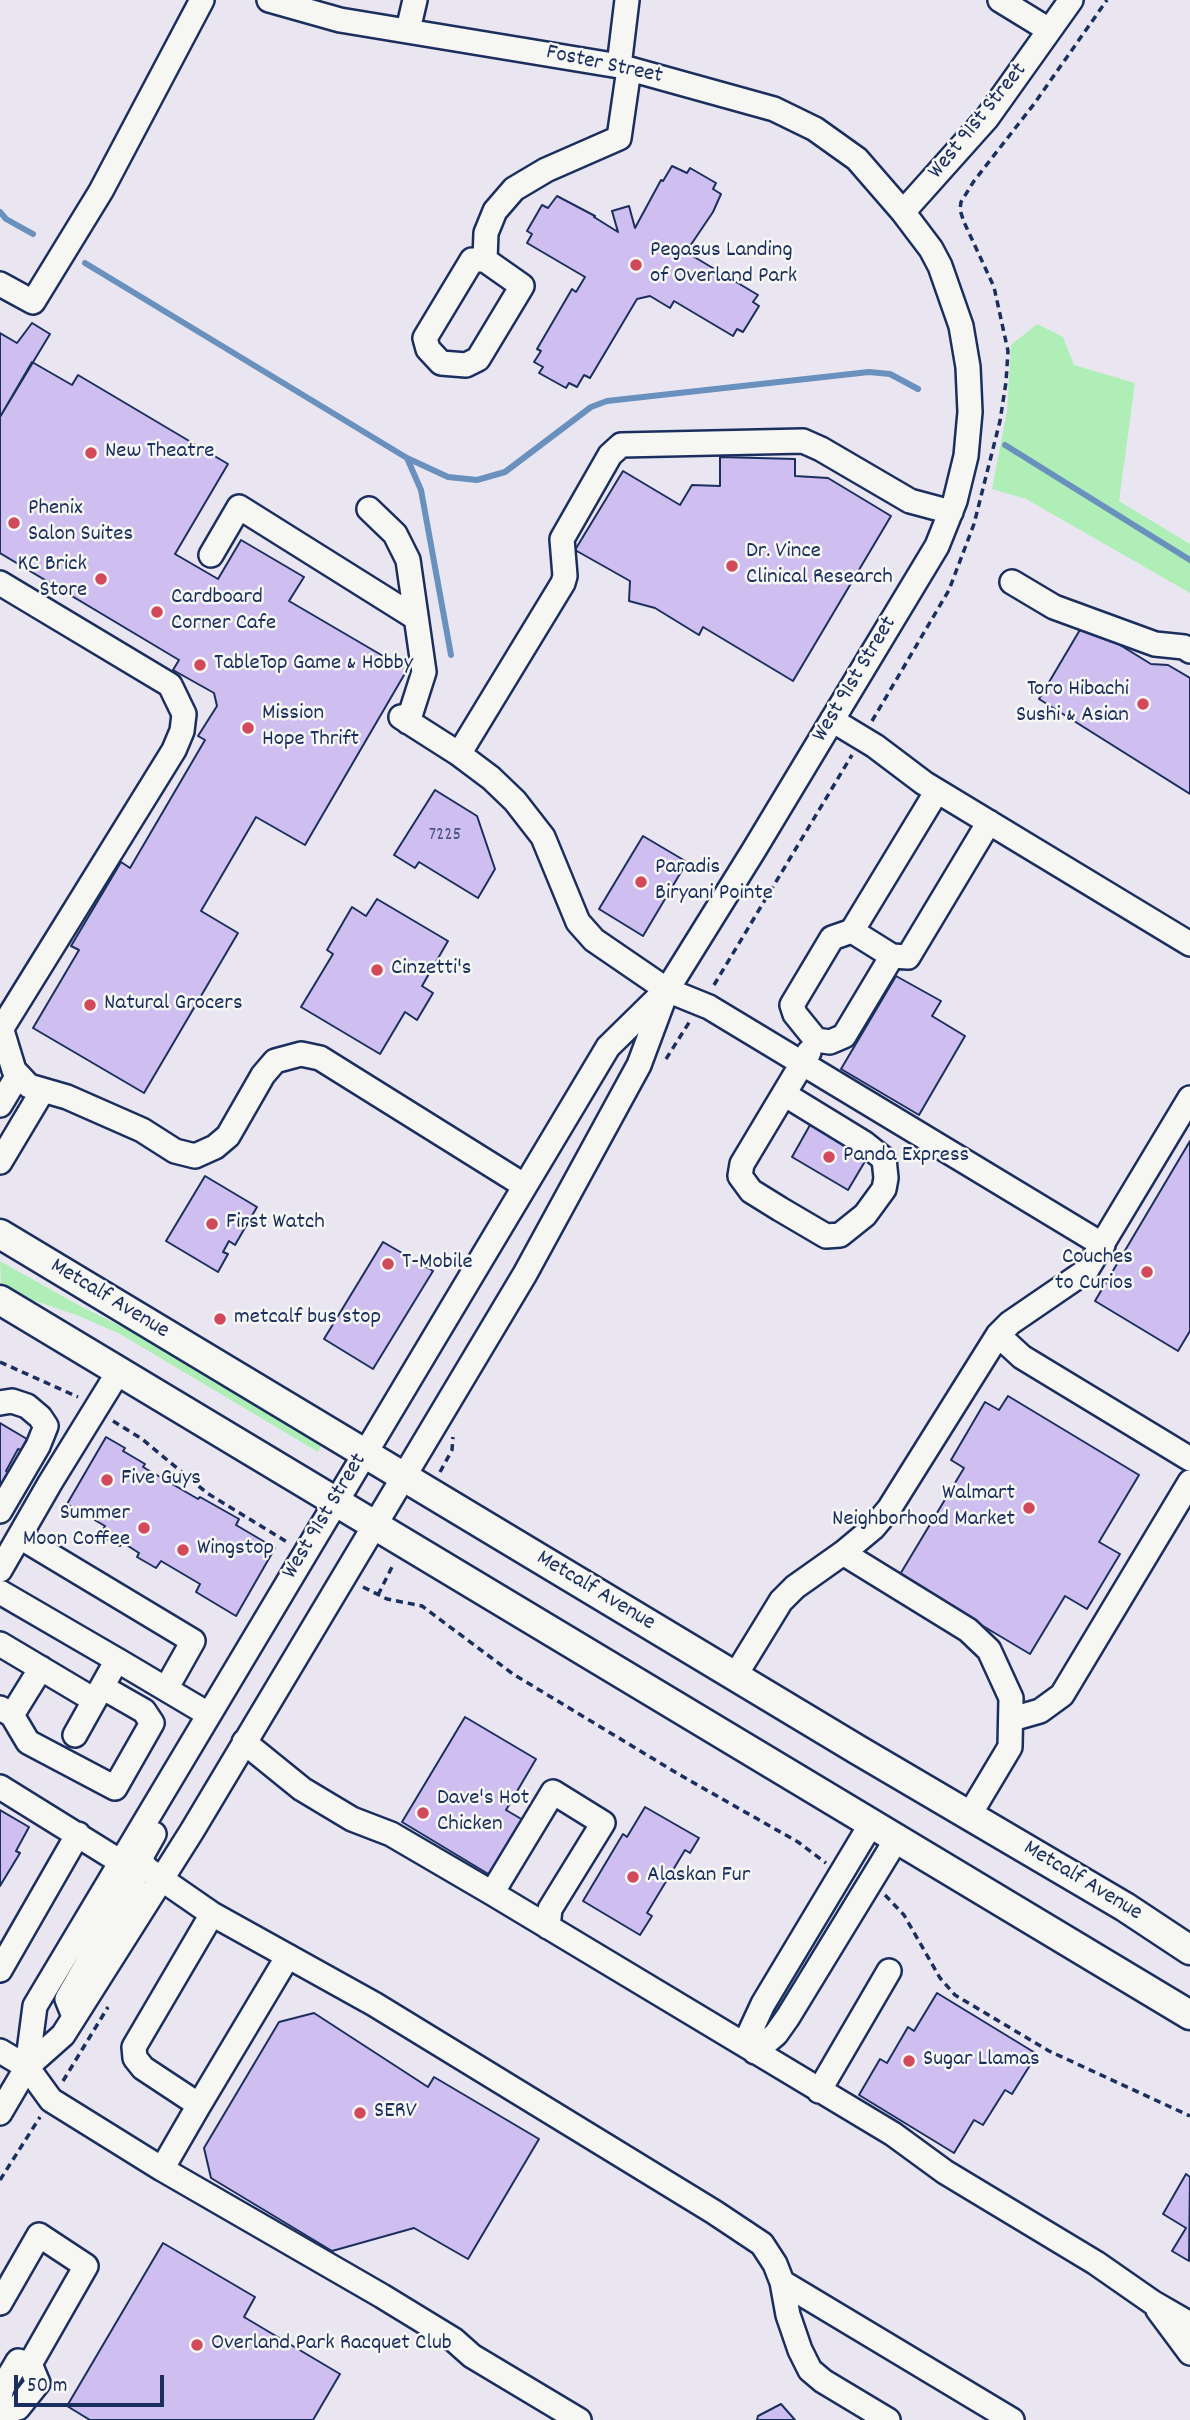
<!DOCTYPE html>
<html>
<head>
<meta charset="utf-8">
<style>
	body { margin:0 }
	#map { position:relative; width:1190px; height:2420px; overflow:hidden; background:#eae6f1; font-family:Dekko,sans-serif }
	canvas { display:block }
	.scale { position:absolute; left:14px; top:2375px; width:150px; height:32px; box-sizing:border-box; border:4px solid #1b2f5e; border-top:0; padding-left:9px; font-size:21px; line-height:24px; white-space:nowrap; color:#1b2f5e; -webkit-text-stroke:5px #f6f6f2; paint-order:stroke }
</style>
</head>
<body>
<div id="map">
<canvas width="1190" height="2420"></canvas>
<div class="scale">50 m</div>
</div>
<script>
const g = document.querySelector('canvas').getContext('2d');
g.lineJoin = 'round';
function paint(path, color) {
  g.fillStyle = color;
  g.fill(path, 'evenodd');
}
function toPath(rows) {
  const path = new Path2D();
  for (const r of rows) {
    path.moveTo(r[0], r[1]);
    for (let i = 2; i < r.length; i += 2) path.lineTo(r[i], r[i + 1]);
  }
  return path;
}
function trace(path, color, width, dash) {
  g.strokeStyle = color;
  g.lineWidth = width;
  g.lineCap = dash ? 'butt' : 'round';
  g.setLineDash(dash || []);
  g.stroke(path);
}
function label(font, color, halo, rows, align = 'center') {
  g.font = font + ' Dekko,sans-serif';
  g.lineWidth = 5;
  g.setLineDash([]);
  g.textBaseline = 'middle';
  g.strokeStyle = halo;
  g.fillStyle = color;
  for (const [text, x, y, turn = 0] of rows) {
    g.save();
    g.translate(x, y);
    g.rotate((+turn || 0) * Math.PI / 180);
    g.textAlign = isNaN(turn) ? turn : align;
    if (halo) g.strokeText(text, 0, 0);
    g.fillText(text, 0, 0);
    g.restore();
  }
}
const green = toPath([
	[1037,324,1063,337,1074,365,1135,383,1119,501,1190,544,1190,593,1026,499,992,489,1007,411,1011,345],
	[0,1261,80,1306,185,1358,322,1443,318,1452,120,1334,79,1316,32,1300,1,1284]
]);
const stream = toPath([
	[0,212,6,219,33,234],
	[85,263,407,458,448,477,477,480,505,472,591,407,607,401,869,372,890,374,918,389],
	[1005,445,1190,560],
	[407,458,421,490,451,655]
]);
const building = toPath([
	[672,166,687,173,690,168,716,183,713,189,721,194,713,212,686,252,758,295,753,302,759,306,743,332,737,329,733,336,674,301,670,308,650,296,637,299,590,378,584,375,577,387,569,383,566,388,539,373,543,367,534,362,541,351,537,349,572,289,576,292,585,277,527,243,532,234,527,231,542,205,548,208,557,196,595,216,594,217,618,232,612,211,629,206,635,228,661,180,663,181,672,166],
	[32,323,50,334,0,417,0,333,17,343,32,323],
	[32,362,72,385,78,375,228,464,175,554,218,579,241,540,304,577,289,601,407,670,305,845,256,817,201,911,238,933,144,1093,33,1028,79,950,71,946,121,862,130,868,205,740,198,736,217,706,214,693,173,670,179,660,0,553,0,417,32,362],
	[720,457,795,459,795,476,828,478,891,516,793,681,703,627,699,635,655,608,629,601,630,581,575,550,623,471,680,505,692,485,720,486,720,457],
	[1084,623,1151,664,1168,665,1190,678,1190,794,1039,699,1084,623],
	[435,790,477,816,495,869,478,898,419,862,415,868,394,855,435,790],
	[643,836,687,862,643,936,599,909,643,836],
	[377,899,448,941,422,986,433,993,417,1020,405,1012,380,1054,301,1007,333,954,327,950,352,907,366,916,377,899],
	[896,976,941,1001,932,1016,965,1036,919,1115,841,1069,896,976],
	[810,1125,867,1158,848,1190,792,1157,810,1125],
	[1190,1141,1190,1331,1178,1351,1095,1301,1190,1141],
	[205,1176,257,1207,235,1245,229,1241,223,1252,228,1254,218,1272,166,1241,205,1176],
	[383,1242,433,1271,373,1369,324,1339,383,1242],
	[1008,1396,1139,1475,1099,1542,1120,1554,1087,1609,1065,1596,1030,1654,899,1576,964,1468,951,1460,985,1402,999,1410,1008,1396],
	[0,1423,27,1439,21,1450,18,1449,6,1471,10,1474,3,1485,0,1483,0,1423],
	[106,1437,125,1448,123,1451,145,1464,143,1467,198,1499,200,1497,239,1519,236,1525,275,1548,236,1616,196,1592,200,1584,161,1561,156,1568,137,1557,139,1553,122,1542,120,1546,100,1535,105,1526,67,1504,106,1437],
	[465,1717,536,1759,506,1810,523,1820,490,1875,402,1822,465,1717],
	[645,1807,699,1838,690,1853,685,1850,647,1913,652,1916,640,1935,583,1901,623,1834,627,1837,645,1807],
	[0,1810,29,1827,16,1851,20,1853,0,1886,0,1810],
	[937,1993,1037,2054,1012,2094,1005,2090,983,2125,974,2120,954,2153,859,2095,880,2059,887,2063,908,2027,914,2031,937,1993],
	[314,2013,428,2087,434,2077,539,2139,468,2259,414,2228,332,2251,211,2178,204,2148,279,2022,314,2013],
	[1186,2174,1190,2177,1189,2261,1172,2251,1186,2228,1163,2214,1186,2174],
	[163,2243,255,2297,244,2317,340,2374,313,2420,90,2420,67,2406,163,2243],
	[781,2404,795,2420,757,2420,758,2416,781,2404]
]);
const path = toPath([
	[872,721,949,590,974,524,1000,421,1006,382,1008,351,994,287,964,222,960,210,961,202,974,181,1034,104,1107,0],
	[714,985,852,755],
	[666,1059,690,1021],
	[0,1362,78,1397],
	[113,1421,142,1439,207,1493,287,1542],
	[440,1472,452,1450,453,1437],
	[363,1587,387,1599,422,1606,513,1674,680,1775,798,1842,826,1863],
	[378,1595,394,1563],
	[885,1895,904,1915,940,1978,955,1995,1049,2051,1190,2116],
	[63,2081,108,2007],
	[0,2180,40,2117]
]);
const minor = toPath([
	[1000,0,1049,30],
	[408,30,415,0],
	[619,66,627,0],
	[903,212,987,118,1071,0],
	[485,260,472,260,425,338,428,349,441,363,466,365,478,359,522,286,485,260,486,233,495,211,514,189,546,170,619,138,629,69],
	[0,284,33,302,101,191,202,0],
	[369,509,395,534,408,560,424,672,408,722],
	[211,555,239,507,416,618],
	[1012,582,1054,607,1155,644,1184,647,1190,651],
	[0,583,170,685,184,714,182,731,174,750,2,1028],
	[401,717,459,754,491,778,515,801,543,837,578,922,594,940,667,990,709,1007,1103,1245],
	[832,720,875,746,924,783,1190,944],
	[459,754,563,583,565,576,562,539,610,455,621,445,803,441,821,449,910,501,951,512],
	[937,791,852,931,832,938,792,1005,795,1014,816,1040,830,1042,844,1036,892,956,908,957,989,822],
	[852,931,892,956],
	[0,1024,14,1070,29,1086,67,1097,142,1130,175,1151,195,1156,215,1147,228,1136,263,1075,275,1061,301,1054,320,1058,525,1186],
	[784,1094,864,1143,884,1159,886,1178,884,1189,865,1215,840,1235,826,1236,780,1209,751,1191,740,1176,742,1164,809,1052],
	[0,1105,18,1075],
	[0,1162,43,1090],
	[998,1335,1022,1357,1190,1459],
	[0,1403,12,1401,27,1406,40,1417,46,1426,38,1446,0,1511],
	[20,1537,193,1641,166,1689],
	[843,1553,968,1630,989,1650,1011,1698,1010,1747,970,1814],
	[0,1570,50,1483,119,1371],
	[0,1592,117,1660],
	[0,1644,94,1700],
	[735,1676,781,1601,795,1587,843,1553,873,1528,889,1509,998,1335,1010,1323,1086,1271,1190,1098],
	[0,1708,12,1715,28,1742,115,1788,152,1723,144,1711,102,1687],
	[12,1715,41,1668],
	[1012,1719,1040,1711,1062,1695,1190,1482],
	[75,1735,117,1660,208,1714],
	[244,1742,302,1789,352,1819,391,1834,492,1893,893,2134,945,2172,1096,2263,1152,2302,1190,2324],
	[0,1787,132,1869,134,1882,67,1999,73,2014],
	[871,1824,763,2004,750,2032,755,2052,776,2034,788,2017,896,1840],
	[154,1834,140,1859,147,1869,212,1914,374,2004,714,2212,762,2244,775,2264,782,2282,1012,2420],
	[492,1893,553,1792,603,1823,550,1909,548,1927],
	[0,1970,78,1834],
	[0,2051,27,2067,51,2100,162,2169,382,2296,454,2340,472,2356,579,2420],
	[27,2067,35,2006,608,1047,662,994],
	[819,2091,889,1971],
	[199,2105,288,1956],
	[0,2113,27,2067,63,2035,192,1831,525,1274,639,1065,667,990,754,850,937,546,955,501,966,456,970,412,968,367,961,326,940,266,931,249,903,212,857,159,815,129,774,109,619,66,340,20,269,0],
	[162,2169,199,2105,143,2068,135,2058,134,2047,212,1914],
	[782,2282,788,2315,800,2350,810,2370,823,2381,888,2420],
	[0,2303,39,2235,86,2266,30,2364],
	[1158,2310,1190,2353],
	[0,2397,2,2388,18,2361,30,2364,38,2383,18,2408,0,2413]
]);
const major = toPath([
	[0,1234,858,1750,1125,1907,1190,1950],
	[0,1300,1190,2015]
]);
const markers = [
	[636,265,7,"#d1495b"],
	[91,453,7,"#d1495b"],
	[14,523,7,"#d1495b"],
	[732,566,7,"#d1495b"],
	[101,579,7,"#d1495b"],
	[157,612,7,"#d1495b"],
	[200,665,7,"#d1495b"],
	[1143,704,7,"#d1495b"],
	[248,728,7,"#d1495b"],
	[641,882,7,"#d1495b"],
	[377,970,7,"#d1495b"],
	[90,1005,7,"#d1495b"],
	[829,1157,7,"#d1495b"],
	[212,1224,7,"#d1495b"],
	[388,1264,7,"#d1495b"],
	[1147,1272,7,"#d1495b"],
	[220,1319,7,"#d1495b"],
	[107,1480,7,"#d1495b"],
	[1029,1508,7,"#d1495b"],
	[144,1528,7,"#d1495b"],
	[183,1550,7,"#d1495b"],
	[423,1813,7,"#d1495b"],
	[633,1877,7,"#d1495b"],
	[909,2061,7,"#d1495b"],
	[360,2113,7,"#d1495b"],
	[197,2345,7,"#d1495b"]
];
const numberNames = [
	["7225",445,836]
];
const streetNames = [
	["Foster Street",604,66,12],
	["West 91st Street",979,122,-51],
	["West 91st Street",856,680,-59],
	["Metcalf Avenue",109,1300,31],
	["West 91st Street",326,1517,-59],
	["Metcalf Avenue",595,1592,31],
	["Metcalf Avenue",1082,1882,31]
];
const poiNames = [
	["Pegasus Landing",650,252],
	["of Overland Park",650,278],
	["New Theatre",105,453],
	["Phenix",28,510],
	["Salon Suites",28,536],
	["Dr. Vince",746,553],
	["Clinical Research",746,579],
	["KC Brick",87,566,"right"],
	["Store",87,592,"right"],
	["Cardboard",171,599],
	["Corner Cafe",171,625],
	["TableTop Game & Hobby",214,665],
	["Toro Hibachi",1129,691,"right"],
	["Sushi & Asian",1129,717,"right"],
	["Mission",262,715],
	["Hope Thrift",262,741],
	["Paradis",655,869],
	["Biryani Pointe",655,895],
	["Cinzetti's",391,970],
	["Natural Grocers",104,1005],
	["Panda Express",843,1157],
	["First Watch",226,1224],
	["Couches",1133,1259,"right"],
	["to Curios",1133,1285,"right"],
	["T-Mobile",402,1264],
	["metcalf bus stop",234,1319],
	["Five Guys",121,1480],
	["Walmart",1015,1495,"right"],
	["Neighborhood Market",1015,1521,"right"],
	["Summer",130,1515,"right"],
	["Moon Coffee",130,1541,"right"],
	["Wingstop",197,1550],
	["Dave's Hot",437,1800],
	["Chicken",437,1826],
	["Alaskan Fur",647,1877],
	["Sugar Llamas",923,2061],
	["SERV",374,2113],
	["Overland Park Racquet Club",211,2345]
];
paint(green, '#afefb7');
trace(stream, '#6a90bd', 6);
paint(building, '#cebff0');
trace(building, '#1b2f5e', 2);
trace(minor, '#1b2f5e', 28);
trace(major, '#1b2f5e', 33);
trace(path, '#1b2f5e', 3.5, [7, 5]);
trace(minor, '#f6f6f2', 23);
trace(major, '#f6f6f2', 28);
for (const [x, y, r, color] of markers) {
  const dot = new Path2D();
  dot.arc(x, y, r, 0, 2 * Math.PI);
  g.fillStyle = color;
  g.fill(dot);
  trace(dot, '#f6f6f2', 2.5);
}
label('19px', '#485382', null, numberNames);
label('23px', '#1b2f5e', '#f6f6f2', streetNames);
label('23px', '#1b2f5e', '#f6f6f2', poiNames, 'left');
</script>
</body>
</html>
